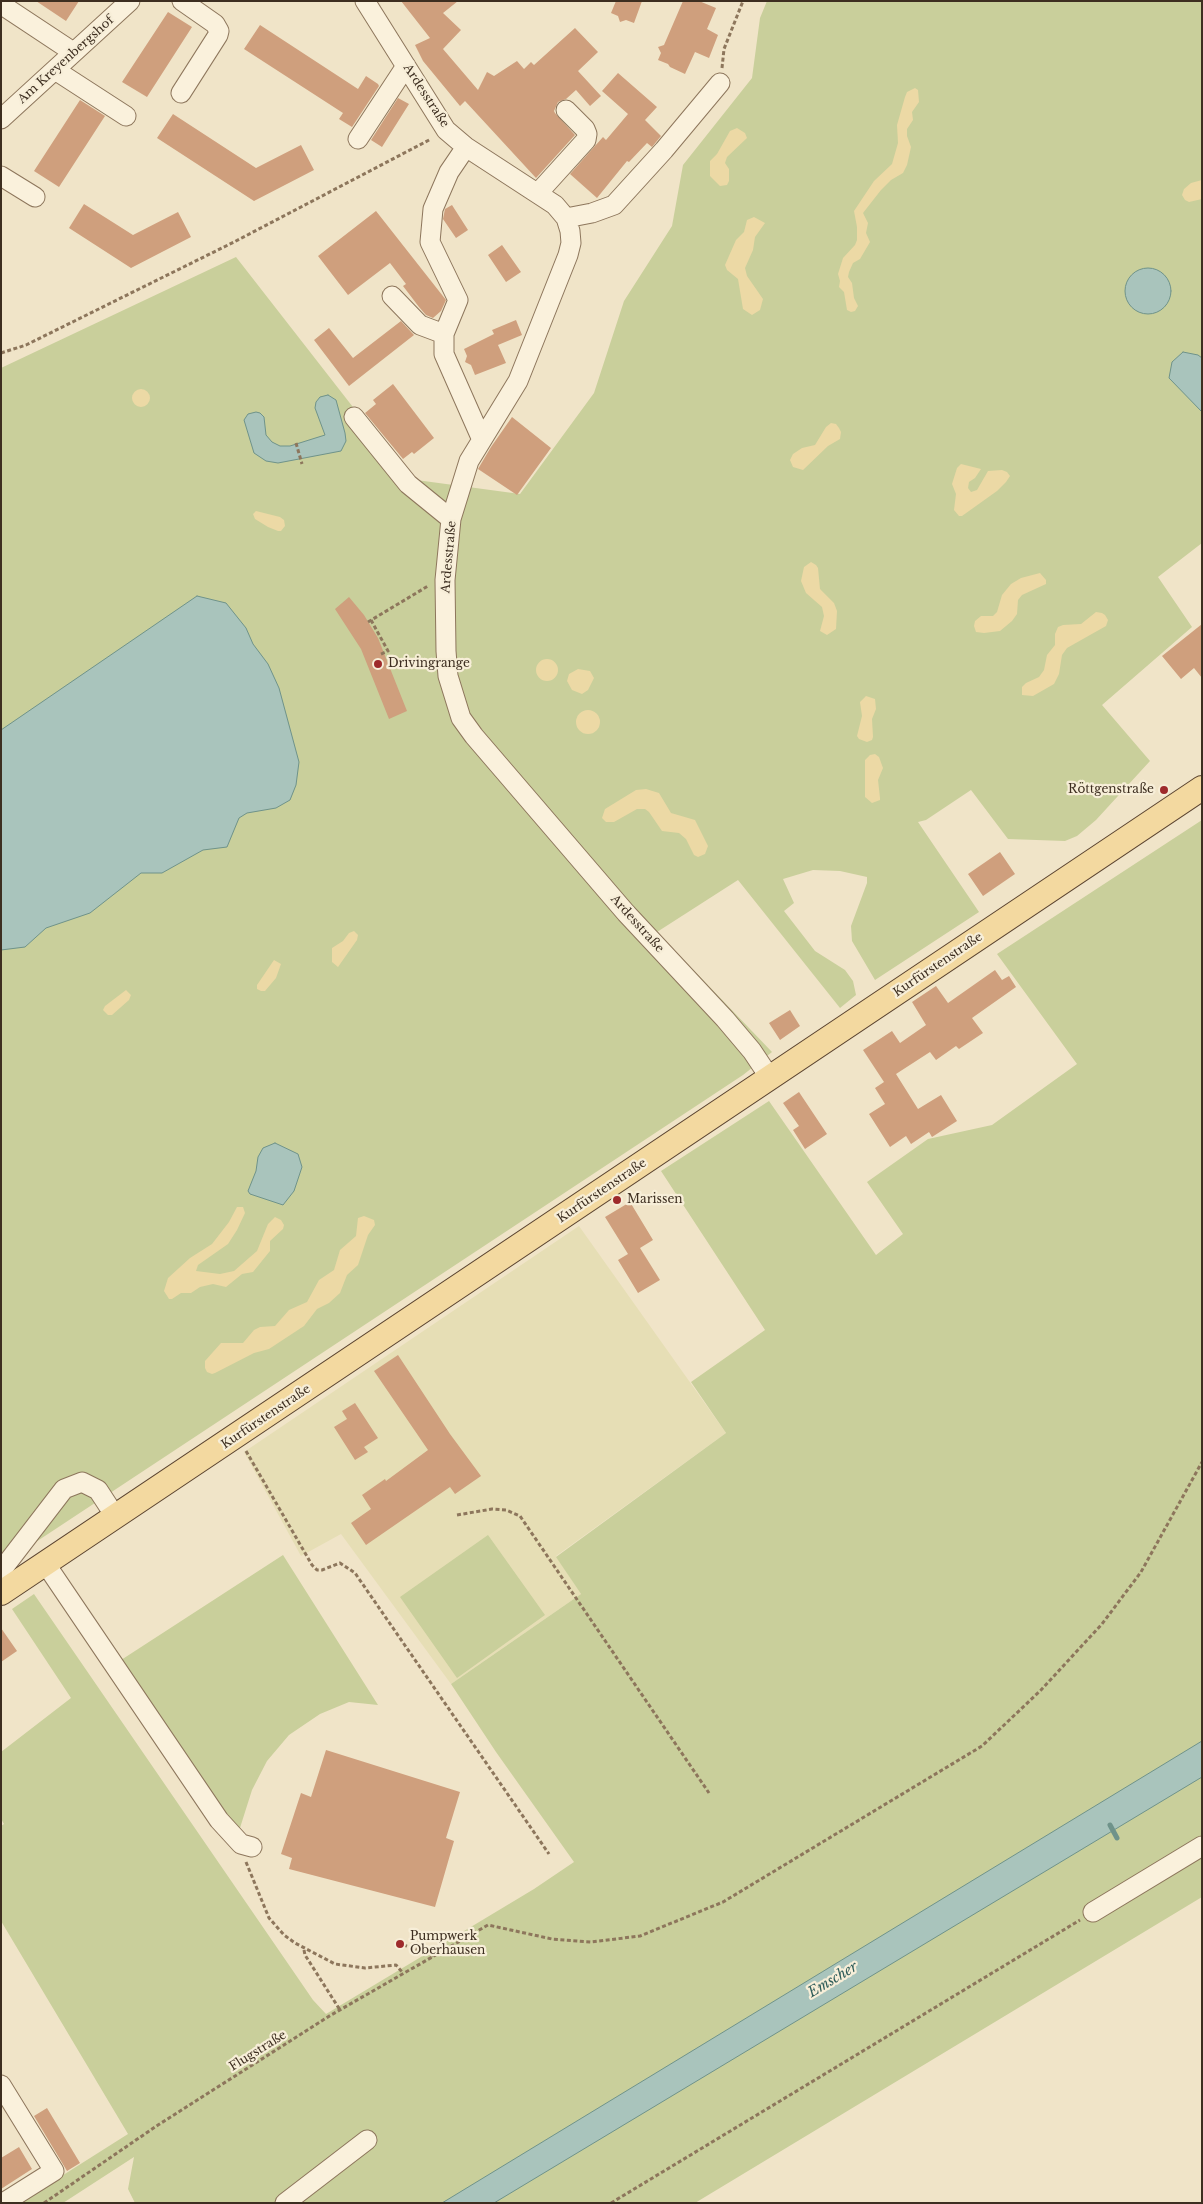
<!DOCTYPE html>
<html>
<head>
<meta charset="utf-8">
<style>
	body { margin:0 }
	#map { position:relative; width:1203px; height:2204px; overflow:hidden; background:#f0e4c8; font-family:"Libre Baskerville",serif }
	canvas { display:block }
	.frame { position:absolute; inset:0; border:2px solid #3d2e20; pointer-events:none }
</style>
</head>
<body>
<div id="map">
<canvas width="1203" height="2204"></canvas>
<div class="frame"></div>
</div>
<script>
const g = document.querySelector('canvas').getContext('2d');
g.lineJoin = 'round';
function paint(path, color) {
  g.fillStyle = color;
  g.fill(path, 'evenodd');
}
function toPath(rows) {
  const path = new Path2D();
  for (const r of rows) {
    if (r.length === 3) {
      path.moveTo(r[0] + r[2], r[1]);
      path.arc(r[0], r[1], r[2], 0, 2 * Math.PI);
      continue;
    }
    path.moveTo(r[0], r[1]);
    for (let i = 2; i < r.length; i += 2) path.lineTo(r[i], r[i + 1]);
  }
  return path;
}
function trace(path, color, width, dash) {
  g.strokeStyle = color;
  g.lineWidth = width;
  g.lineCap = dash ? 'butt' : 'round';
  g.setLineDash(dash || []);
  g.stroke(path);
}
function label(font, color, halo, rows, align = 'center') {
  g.font = font + ' "Libre Baskerville",serif';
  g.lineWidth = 4.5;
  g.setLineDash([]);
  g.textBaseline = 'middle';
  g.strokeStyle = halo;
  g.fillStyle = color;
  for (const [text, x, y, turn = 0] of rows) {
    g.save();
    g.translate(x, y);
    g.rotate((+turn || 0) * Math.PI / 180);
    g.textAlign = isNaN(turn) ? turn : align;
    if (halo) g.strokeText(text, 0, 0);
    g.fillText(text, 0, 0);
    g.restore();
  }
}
const farmland = toPath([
	[579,1226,726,1433,556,1556,581,1594,451,1684,341,1534,301,1556,244,1452]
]);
const green = toPath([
	[767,1,1202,1,1202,543,1158,577,1192,627,1102,705,1150,761,1096,820,1077,836,1065,841,1008,839,971,790,926,820,918,822,979,912,875,980,852,941,851,926,867,883,867,877,840,871,813,870,783,879,794,903,784,911,815,951,845,970,853,981,856,995,840,1008,738,880,657,932,772,1052,743,1075,1,1565,1,368,236,257,409,479,520,494,594,393,624,301,672,226,683,165,752,78,760,18],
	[1202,820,1202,1897,695,2203,135,2203,128,2189,134,2157,63,2203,19,2203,128,2134,1,1921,1,1826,4,1824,1,1819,1,1752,71,1698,12,1609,34,1594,313,2000,326,2014,534,1889,574,1862,496,1752,451,1684,581,1594,556,1557,726,1433,691,1382,765,1330,661,1171,769,1101,876,1255,903,1234,867,1182,928,1139,992,1125,1077,1064,997,954],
	[488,1535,545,1615,457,1678,400,1597],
	[283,1555,378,1705,349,1702,320,1714,289,1735,267,1761,252,1790,239,1831,225,1818,118,1662]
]);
const sand = toPath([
	[915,88,918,90,919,102,912,112,913,120,907,129,907,136,911,147,907,165,903,173,891,180,881,190,863,213,868,223,866,233,870,242,860,259,853,263,849,272,848,277,852,283,854,298,858,306,855,311,851,312,847,310,844,292,839,287,840,281,838,274,843,258,855,245,857,240,857,227,854,211,874,181,892,164,898,143,897,125,905,97,907,92],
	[737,128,745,133,747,138,727,157,725,163,729,169,729,181,727,185,720,186,710,176,710,161,717,154,730,131],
	[1202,180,1202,199,1189,202,1185,200,1182,195,1184,189,1191,183],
	[754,217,765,223,755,237,753,250,745,268,747,276,763,299,760,310,752,315,743,309,738,279,727,270,725,265,736,240,744,232,747,220],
	[141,398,9],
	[831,423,836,424,839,428,841,432,840,439,828,446,803,470,793,467,790,460,793,454,802,448,815,445,826,427],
	[961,464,981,469,975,478,969,482,968,488,971,492,977,490,988,471,1002,470,1007,472,1010,476,1006,482,997,491,962,516,959,516,954,510,956,494,952,484,957,468],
	[256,511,280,517,284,520,285,526,281,531,278,531,268,527,255,519,253,514],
	[811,562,816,565,818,568,820,589,834,603,837,611,836,629,827,635,820,631,824,616,822,607,806,593,801,581,804,567],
	[1040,573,1046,580,1046,584,1022,595,1018,600,1017,614,1012,621,1000,631,984,633,976,632,974,626,975,621,981,616,993,616,997,612,1002,595,1011,584,1021,578],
	[1096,612,1102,613,1105,615,1108,620,1106,626,1067,648,1062,655,1059,674,1054,684,1033,696,1022,695,1022,687,1026,683,1039,677,1044,670,1047,655,1055,645,1055,634,1058,627,1063,625,1081,624],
	[547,670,11],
	[578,669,590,671,594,678,588,690,582,694,572,690,567,681,569,674],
	[866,696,875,699,876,709,872,719,873,737,872,740,867,742,859,739,857,736,862,716,860,702],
	[588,722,12],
	[875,754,879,757,883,768,878,780,880,798,880,800,872,803,865,797,865,760,870,755],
	[646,789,659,793,671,813,695,820,708,846,705,854,698,857,694,855,686,839,679,833,662,831,649,812,645,809,637,809,614,822,606,822,602,818,605,809,636,790],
	[354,931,358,935,357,940,338,967,332,962,332,948,343,941,349,933],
	[274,960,281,964,276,978,265,991,261,991,257,989,257,985],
	[126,990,131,995,129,1000,112,1015,108,1015,103,1010,105,1006],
	[237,1207,243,1207,245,1213,237,1230,228,1244,198,1265,196,1271,220,1274,234,1271,257,1251,268,1224,275,1217,281,1220,284,1225,283,1229,270,1241,270,1251,253,1272,242,1274,226,1287,213,1284,200,1287,191,1293,181,1293,172,1299,169,1299,164,1291,168,1278,190,1258,212,1244,229,1222],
	[364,1216,374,1220,375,1225,368,1235,358,1265,347,1275,340,1293,329,1303,317,1309,304,1326,269,1349,254,1353,215,1373,212,1374,207,1372,205,1368,205,1361,221,1343,243,1343,254,1330,260,1327,275,1326,289,1310,307,1302,319,1280,334,1270,340,1250,356,1236,358,1218]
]);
const water = toPath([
	[1148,291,23],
	[1183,352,1198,355,1202,358,1202,412,1169,378,1172,362,1183,352],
	[328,395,336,400,345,433,346,441,341,451,278,463,266,461,254,453,244,420,248,414,256,412,260,413,264,417,266,435,272,442,280,446,290,446,325,435,315,408,316,402,320,397,328,395],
	[197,596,226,603,246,628,253,644,268,664,279,688,299,762,296,785,290,800,276,808,247,813,239,818,227,847,203,850,162,873,141,873,90,913,46,928,25,947,1,950,1,730,197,596],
	[275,1143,298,1154,302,1167,294,1191,283,1205,250,1194,248,1191,256,1171,258,1157,263,1148,275,1143],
	[1202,1741,1202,1777,494,2203,442,2203,1202,1741]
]);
const stream = toPath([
	[1110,1825,1117,1838]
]);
const building = toPath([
	[36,1,79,1,66,21],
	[401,1,458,1,443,13,461,30,443,49,478,90,487,72,494,76,517,61,524,69,531,62,534,65,575,28,598,52,578,71,601,96,590,106,576,90,566,99,558,102,554,111,555,113,575,135,536,178,465,101,460,106,423,61,415,45,430,38],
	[616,1,642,1,634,23,626,20,620,22,618,16,611,13],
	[683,1,699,1,716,8,707,29,718,35,709,58,695,52,685,74,670,67,668,64,658,60,661,53,658,47,664,45],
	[168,12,192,27,147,97,122,82],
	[260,25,358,89,366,76,378,84,379,86,352,127,339,119,343,113,244,49],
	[618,73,657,107,645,120,661,136,652,147,647,143,629,162,627,161,597,198,570,174,603,137,606,140,628,114,602,91],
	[398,98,409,104,382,147,371,140],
	[80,100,105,116,59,187,34,171],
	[173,114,256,168,301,145,314,170,254,201,157,138],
	[84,204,133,235,178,212,191,237,131,268,69,228],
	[452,205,468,230,456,238,443,219,445,209],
	[376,211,446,300,441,311,433,318,426,315,419,307,403,286,406,284,390,263,348,295,318,256],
	[502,245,521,272,506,282,488,255],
	[516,320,522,335,498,345,506,363,475,375,471,365,465,362,467,356,464,349,494,334,492,330],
	[401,321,414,335,349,386,314,340,329,328,353,358],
	[393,384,434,438,414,454,412,452,403,459,365,413,376,404,373,400],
	[512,417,551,448,517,495,478,469,491,447],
	[349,597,364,615,378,638,407,711,389,719,361,649,335,609],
	[1202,624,1202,678,1194,668,1181,679,1162,656],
	[1000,852,1015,874,983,896,968,874],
	[995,970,1002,980,1009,976,1016,987,972,1018,983,1033,959,1049,956,1046,936,1060,930,1052,896,1074,918,1109,941,1095,957,1121,932,1137,929,1132,911,1144,906,1136,890,1147,869,1114,885,1104,875,1088,884,1082,863,1050,892,1031,900,1043,926,1025,912,1002,936,986,948,1003],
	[790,1010,800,1026,780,1040,769,1023],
	[799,1092,827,1134,805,1149,793,1130,799,1126,783,1103],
	[630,1202,653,1240,640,1248,660,1280,638,1293,618,1260,628,1254,605,1217],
	[398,1355,450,1434,481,1476,455,1494,450,1487,366,1545,351,1523,371,1509,362,1495,385,1479,386,1481,428,1450,374,1371],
	[355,1403,378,1438,364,1447,368,1452,355,1460,334,1427,347,1419,342,1411],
	[1,1628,17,1651,1,1662],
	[326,1750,460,1792,446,1838,454,1841,435,1907,289,1869,292,1858,281,1854,301,1793,311,1797],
	[47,2108,80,2163,67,2171,34,2116],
	[19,2147,32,2169,1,2189,1,2158]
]);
const path = toPath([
	[722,68,724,49,743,1],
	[1,353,26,345,234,242,431,139],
	[296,443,302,464],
	[371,620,388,651,379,655],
	[368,622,428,586],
	[246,1451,312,1565,317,1570,322,1570,340,1563,355,1573,549,1854],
	[457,1515,492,1509,506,1510,520,1516,709,1793],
	[246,1862,269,1918,284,1935,295,1943,335,1964,365,1968,396,1965,403,1973],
	[397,1943,432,1954,433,1957],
	[304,1950,305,1955,340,2010],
	[44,2203,158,2125,331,2015,488,1925,552,1939,591,1942,640,1936,723,1902,982,1746,1041,1690,1102,1624,1141,1572,1202,1462],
	[611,2203,1080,1920]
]);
const minor = toPath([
	[365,1,446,130,466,147,555,205,566,218,570,231,571,243,568,255,518,381,469,461,451,519,445,580,446,651,448,676,461,718,474,736,626,913,725,1019,752,1051,770,1078],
	[5,7,73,52],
	[55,70,126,116],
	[181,93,218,35,219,31,215,24,182,1],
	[1,119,130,1],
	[358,139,406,66],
	[466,147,449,172,433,209,430,242,458,300,444,334,444,354,482,440],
	[1,176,35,197],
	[538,193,586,140,587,134,585,129,566,110],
	[566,218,592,213,614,205,664,150,720,83],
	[392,296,420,325,444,334],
	[354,417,408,484,451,519],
	[45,1563,219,1820,241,1844,252,1847],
	[1,1571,64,1489,82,1482,98,1490,115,1516],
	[1093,1912,1202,1846],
	[1,2085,54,2171,3,2203],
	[285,2203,367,2140]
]);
const major = toPath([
	[1,1593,1202,788]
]);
const markers = [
	[378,664,5,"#9e2a2b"],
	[1164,790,5,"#9e2a2b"],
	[617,1200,5,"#9e2a2b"],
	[400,1944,5,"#9e2a2b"]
];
const streetNames = [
	["Am Kreyenbergshof",66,60,-42],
	["Ardesstraße",426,96,57],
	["Ardesstraße",449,557,-85],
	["Ardesstraße",637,924,48],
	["Kurfürstenstraße",938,965,-34],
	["Kurfürstenstraße",602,1191,-34],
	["Kurfürstenstraße",266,1417,-34],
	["Flugstraße",258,2051,-32]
];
const poiNames = [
	["Drivingrange",388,664],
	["Röttgenstraße",1154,790,"right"],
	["Marissen",627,1200],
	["Pumpwerk",410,1937],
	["Oberhausen",410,1951]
];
const waterNames = [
	["Emscher",833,1980,-31]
];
paint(farmland, '#e6deb5');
paint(green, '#c9cf9b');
paint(sand, '#ecd9a5');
paint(water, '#a9c4bc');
trace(water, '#6f938a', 1);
trace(stream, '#6f938a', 5);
paint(building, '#cf9f7d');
trace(minor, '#8d765c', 21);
trace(major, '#5b4430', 26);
trace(path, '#8d765c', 3, [4, 2.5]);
trace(minor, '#faf1dc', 19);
trace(major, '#f3d9a0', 24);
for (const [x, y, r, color] of markers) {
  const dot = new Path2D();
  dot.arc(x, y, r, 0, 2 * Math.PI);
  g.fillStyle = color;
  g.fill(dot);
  trace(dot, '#f7eed8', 2);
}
label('12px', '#3d2e20', '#f7eed8', streetNames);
label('12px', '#3d2e20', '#f7eed8', poiNames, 'left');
label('italic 14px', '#2f5d5a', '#f7eed8', waterNames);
</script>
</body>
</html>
